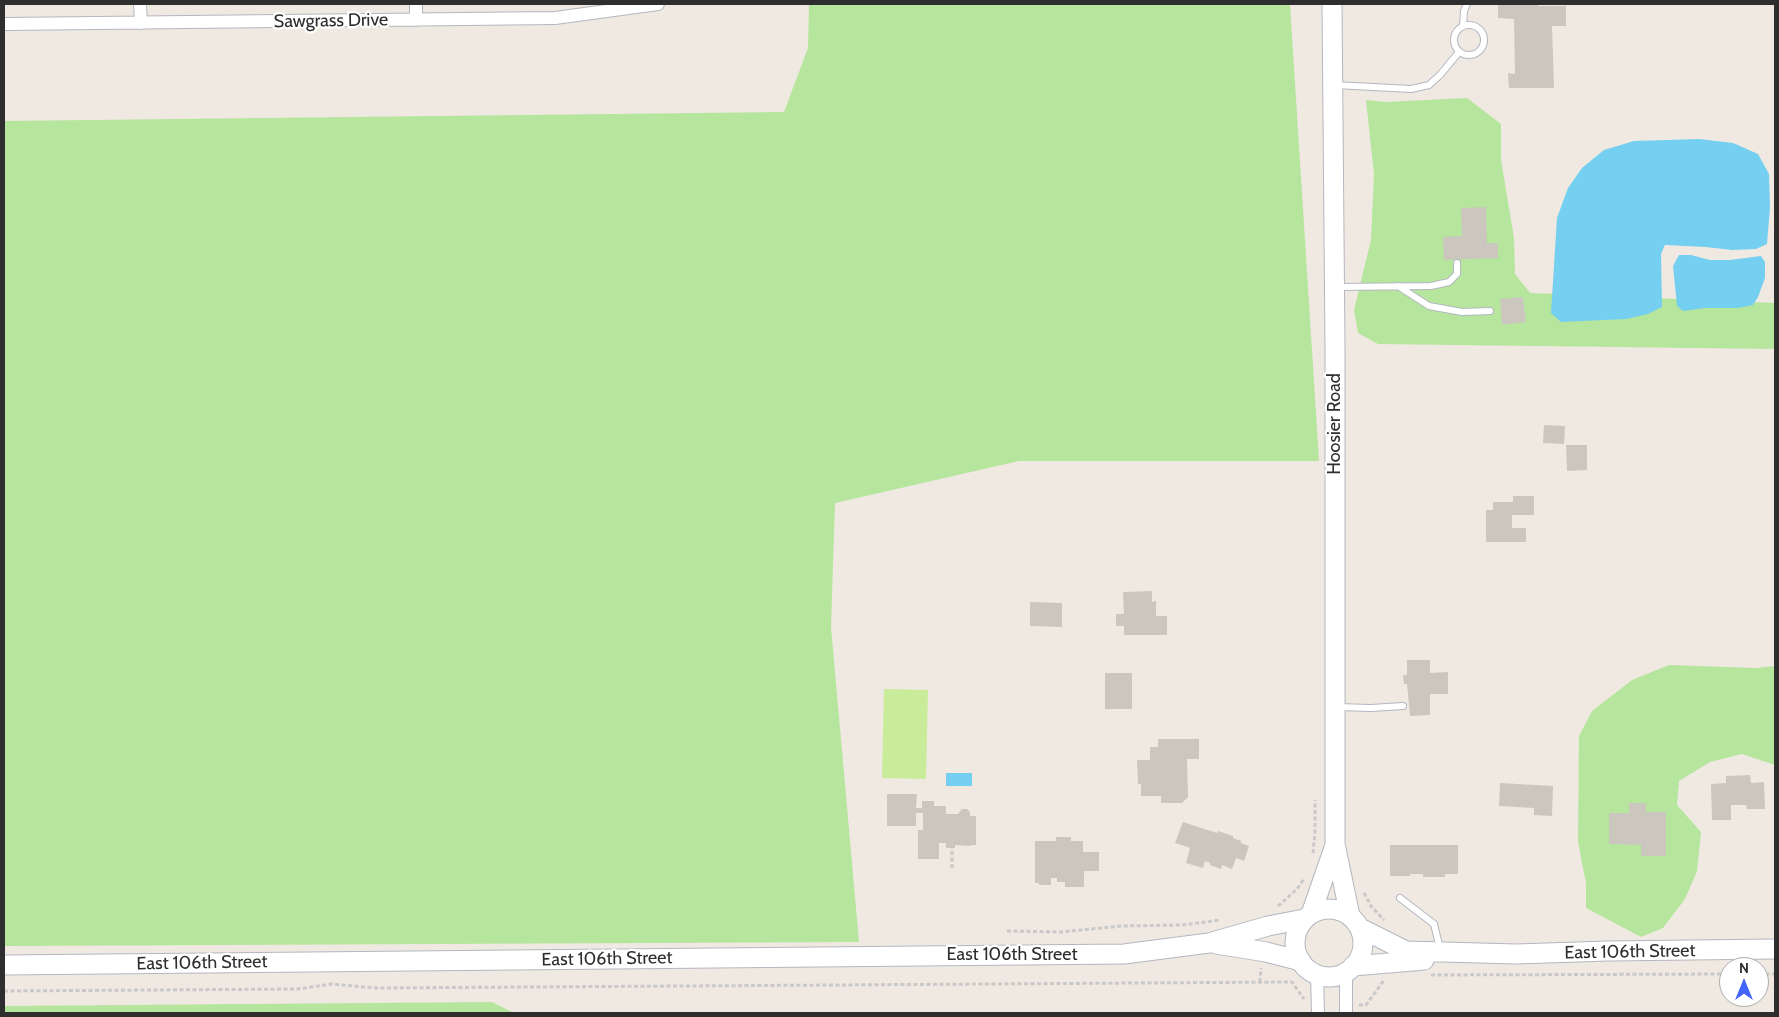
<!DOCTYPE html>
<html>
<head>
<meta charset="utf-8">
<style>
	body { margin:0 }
	#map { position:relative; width:1779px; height:1017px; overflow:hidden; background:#efe9e1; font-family:Cabin,sans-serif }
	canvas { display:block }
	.frame { position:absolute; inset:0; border:5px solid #2e2e2e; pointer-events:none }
	.north { position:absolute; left:1719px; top:957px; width:50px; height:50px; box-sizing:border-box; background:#fff; border:1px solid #ababab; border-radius:50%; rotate:0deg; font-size:14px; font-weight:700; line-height:20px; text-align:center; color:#2e2e2e }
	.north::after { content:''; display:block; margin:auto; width:18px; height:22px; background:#4264fb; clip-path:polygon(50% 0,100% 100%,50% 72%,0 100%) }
</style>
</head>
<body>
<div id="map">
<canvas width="1779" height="1017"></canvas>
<div class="frame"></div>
<div class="north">N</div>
</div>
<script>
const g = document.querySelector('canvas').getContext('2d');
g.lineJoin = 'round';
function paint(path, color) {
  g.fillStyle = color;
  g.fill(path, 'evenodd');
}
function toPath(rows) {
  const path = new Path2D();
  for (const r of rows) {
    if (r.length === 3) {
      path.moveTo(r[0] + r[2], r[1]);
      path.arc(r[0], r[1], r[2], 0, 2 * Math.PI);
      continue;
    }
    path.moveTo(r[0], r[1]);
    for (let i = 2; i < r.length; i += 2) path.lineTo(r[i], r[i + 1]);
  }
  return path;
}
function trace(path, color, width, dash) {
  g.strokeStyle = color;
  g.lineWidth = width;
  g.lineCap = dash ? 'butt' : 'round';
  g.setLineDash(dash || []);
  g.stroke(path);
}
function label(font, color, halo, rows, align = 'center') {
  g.font = font + ' Cabin,sans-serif';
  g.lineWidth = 4.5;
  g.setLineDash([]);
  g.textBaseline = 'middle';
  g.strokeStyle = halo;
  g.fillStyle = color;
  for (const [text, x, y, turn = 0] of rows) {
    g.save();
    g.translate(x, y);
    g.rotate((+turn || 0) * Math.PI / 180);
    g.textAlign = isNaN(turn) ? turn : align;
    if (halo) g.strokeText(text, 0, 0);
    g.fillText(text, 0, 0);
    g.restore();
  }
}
const green = toPath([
	[809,4,1290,4,1319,461,1019,461,835,503,831,627,859,942,4,946,4,121,784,112,808,48],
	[1467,98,1501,124,1501,160,1514,238,1515,274,1530,293,1775,303,1775,349,1378,344,1358,333,1354,310,1371,240,1374,174,1366,100,1387,102],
	[1669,665,1756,668,1775,666,1775,765,1742,754,1710,762,1679,781,1677,805,1701,832,1697,871,1685,899,1663,928,1641,937,1586,908,1586,883,1578,842,1579,736,1592,711,1632,680],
	[492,1002,514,1013,4,1013,4,1006]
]);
const pitch = toPath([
	[884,689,928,690,926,779,882,778]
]);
const water = toPath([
	[1699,139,1733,143,1758,154,1769,174,1770,207,1767,244,1756,249,1732,250,1706,247,1665,245,1661,254,1662,307,1648,314,1626,319,1561,322,1551,313,1557,218,1568,188,1582,168,1604,150,1634,141],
	[1679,255,1691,255,1710,260,1730,260,1761,256,1765,262,1765,278,1758,297,1753,305,1738,308,1705,308,1683,311,1677,306,1673,266],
	[946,773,972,773,972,786,946,786]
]);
const building = toPath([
	[1498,4,1538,4,1538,6,1566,6,1566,26,1552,26,1554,88,1509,88,1508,73,1515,74,1514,19,1498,18],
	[1486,207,1487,243,1498,243,1498,258,1444,260,1443,237,1462,236,1461,208],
	[1523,297,1526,322,1502,325,1500,299],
	[1544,425,1565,426,1564,444,1543,443],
	[1566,445,1587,445,1587,470,1567,471],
	[1513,496,1534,496,1534,515,1512,515,1512,528,1526,528,1526,542,1486,542,1486,510,1493,510,1493,502,1513,502],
	[1152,591,1152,602,1156,601,1156,616,1167,616,1167,635,1124,635,1124,626,1116,626,1116,614,1124,614,1123,592],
	[1030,602,1062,603,1062,627,1030,626],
	[1407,660,1430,660,1430,673,1448,672,1448,694,1430,694,1430,715,1410,716,1407,684,1404,684,1403,675,1407,675],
	[1105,673,1132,673,1132,709,1105,709],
	[1158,739,1199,739,1199,759,1187,759,1188,797,1182,803,1161,803,1161,796,1141,796,1141,784,1138,784,1137,760,1150,760,1150,747,1158,747],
	[1750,775,1751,783,1764,782,1765,809,1747,809,1746,805,1731,805,1731,820,1712,820,1711,784,1726,783,1726,776],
	[1500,783,1553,786,1552,816,1534,815,1534,808,1499,806],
	[887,794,917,794,916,808,922,808,922,801,934,801,934,806,946,806,946,814,958,814,962,809,967,809,970,812,970,816,976,816,976,845,971,845,971,846,955,845,955,848,946,848,946,843,939,843,939,859,918,859,918,830,923,830,923,813,916,813,916,826,887,826],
	[1629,803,1646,803,1646,812,1666,812,1666,856,1641,856,1641,845,1609,844,1609,813,1629,813],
	[1183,822,1217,833,1218,831,1233,836,1233,838,1241,841,1241,843,1249,846,1244,861,1236,858,1232,869,1222,865,1221,869,1210,865,1210,863,1205,861,1203,868,1186,863,1190,848,1175,843],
	[1056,837,1071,837,1071,841,1083,841,1083,852,1099,852,1099,871,1084,871,1084,887,1065,887,1065,882,1057,882,1057,878,1051,878,1051,885,1039,885,1039,883,1035,883,1035,841,1056,841],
	[1390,845,1458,845,1458,874,1445,874,1445,877,1423,877,1423,874,1410,874,1410,876,1390,876]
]);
const path = toPath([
	[1313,853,1315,832,1315,800],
	[952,868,952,848],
	[1364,893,1371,906,1384,920],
	[1278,906,1297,889,1304,879],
	[1007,931,1060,932,1122,926,1183,925,1220,920],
	[1759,974,1775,974],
	[1431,975,1729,974],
	[1260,982,1261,968],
	[4,991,298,989,332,984,376,988,1292,982,1304,999],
	[1359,1005,1366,1005,1385,979]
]);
const lane = toPath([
	[1469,40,15],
	[1463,26,1464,11,1467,4],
	[1335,85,1411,89,1429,85,1440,75,1459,52],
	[1398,286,1429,306,1462,312,1490,311],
	[1336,287,1431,286,1449,282,1457,274,1457,263],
	[1336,707,1371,708,1403,706],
	[1400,898,1434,924,1440,949]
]);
const street = toPath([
	[140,4,141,23],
	[416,4,416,20],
	[4,24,555,18,658,4],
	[1346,971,1346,1013],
	[1317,974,1318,1013]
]);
const secondary = toPath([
	[1332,4,1335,348,1335,844,1350,916],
	[1329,943,34],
	[1311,914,1335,845],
	[1360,928,1406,951,1516,954,1608,951,1775,949],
	[1216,944,1266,952,1301,961],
	[4,965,1124,954,1209,943,1268,926,1304,919],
	[1353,966,1424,960]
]);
const streetNames = [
	["Sawgrass Drive",331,21,-1],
	["Hoosier Road",1335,424,-90],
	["East 106th Street",1630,952,-1],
	["East 106th Street",1012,955],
	["East 106th Street",607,959,-1],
	["East 106th Street",202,963,-1]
];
paint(green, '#b6e59e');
paint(pitch, '#c9ec9a');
paint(water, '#75cff0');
paint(building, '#cbc7bf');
trace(lane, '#b4b7c1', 8);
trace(street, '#b4b7c1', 14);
trace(secondary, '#b4b7c1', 21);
trace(path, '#c9c9c9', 3, [4, 2.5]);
trace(lane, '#fff', 6);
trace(street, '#fff', 12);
trace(secondary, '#fff', 19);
label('18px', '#2e2e2e', '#fff', streetNames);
</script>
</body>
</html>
